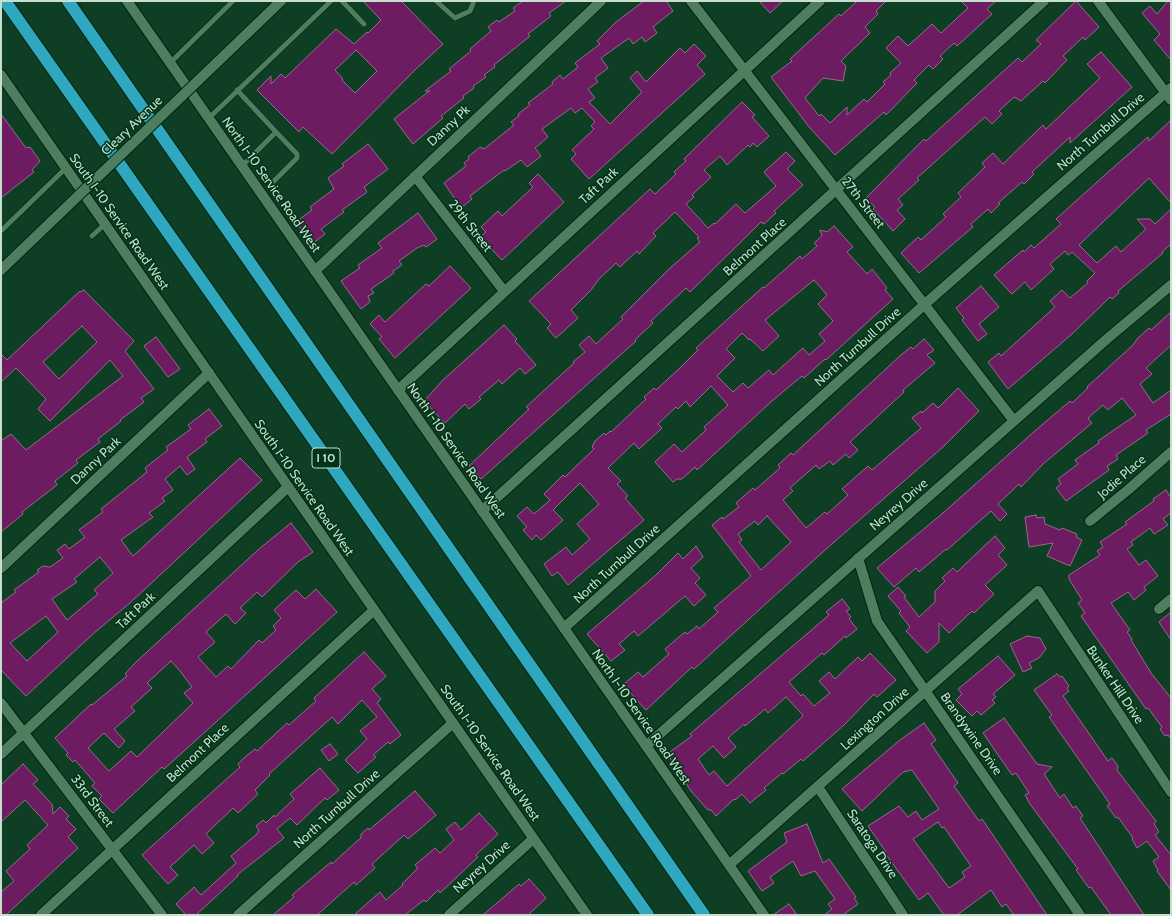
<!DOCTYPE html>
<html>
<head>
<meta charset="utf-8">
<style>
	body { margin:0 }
	#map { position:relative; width:1172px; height:916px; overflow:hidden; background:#0e3e23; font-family:Cabin,sans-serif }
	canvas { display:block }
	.frame { position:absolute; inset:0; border:2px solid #c7dfce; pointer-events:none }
</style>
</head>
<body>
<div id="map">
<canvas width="1172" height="916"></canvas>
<div class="frame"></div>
</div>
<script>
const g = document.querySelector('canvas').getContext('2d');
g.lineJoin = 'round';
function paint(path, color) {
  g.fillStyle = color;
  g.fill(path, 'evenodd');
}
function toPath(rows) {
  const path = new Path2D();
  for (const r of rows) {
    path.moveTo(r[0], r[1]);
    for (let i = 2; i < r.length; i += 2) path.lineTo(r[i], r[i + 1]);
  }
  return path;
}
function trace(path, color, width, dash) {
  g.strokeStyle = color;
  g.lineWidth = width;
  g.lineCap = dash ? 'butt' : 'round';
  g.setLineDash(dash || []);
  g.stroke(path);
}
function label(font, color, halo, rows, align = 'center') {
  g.font = font + ' Cabin,sans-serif';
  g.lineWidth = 3;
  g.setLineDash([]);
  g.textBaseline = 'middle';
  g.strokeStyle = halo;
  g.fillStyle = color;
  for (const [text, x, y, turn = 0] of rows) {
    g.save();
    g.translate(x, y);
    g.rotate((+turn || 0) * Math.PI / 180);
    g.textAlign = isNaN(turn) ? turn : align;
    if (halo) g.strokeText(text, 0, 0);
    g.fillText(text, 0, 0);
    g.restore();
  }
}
const building = toPath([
	[363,1,401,1,443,44,415,70,332,154,303,127,299,132,257,90,271,76,271,84,281,74,285,78,336,29,354,44,367,32,368,33,381,20,363,1],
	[356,50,377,71,355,93,342,80,343,79,335,70,356,50],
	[523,1,566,1,549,13,551,16,528,34,530,36,494,65,495,67,484,75,486,77,473,86,474,88,463,96,464,98,441,116,443,118,413,144,394,119,428,92,430,91,425,91,451,71,449,69,471,51,470,49,491,31,488,27,497,20,499,22,515,11,513,8,523,1],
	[644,1,666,1,673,11,653,27,657,33,645,42,642,37,633,44,629,38,601,58,608,68,595,78,598,82,588,89,595,98,589,102,610,124,642,92,630,78,637,71,646,82,680,48,685,53,694,44,706,56,697,65,705,74,589,179,571,159,576,154,572,150,594,129,591,126,595,122,582,108,575,113,571,108,542,129,548,137,535,148,541,156,527,167,521,160,505,171,504,170,470,196,472,199,461,208,444,183,466,166,464,163,469,159,468,157,480,147,484,149,514,125,511,122,519,116,518,114,530,105,528,103,553,84,552,82,560,75,563,79,578,67,575,63,600,44,597,41,616,22,644,1],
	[759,1,783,1,770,13,759,1],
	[857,1,886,1,876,11,878,14,865,27,870,33,841,61,846,66,843,81,823,78,805,98,819,116,821,114,830,123,847,107,847,115,864,99,867,102,885,84,883,82,891,75,890,73,901,63,886,48,898,36,908,46,932,24,941,33,968,8,961,1,996,1,987,9,992,14,957,46,954,43,940,56,943,59,933,69,929,65,914,80,917,83,886,115,884,112,835,155,810,128,771,77,792,61,790,59,839,14,841,16,857,1],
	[1076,1,1099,27,1085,40,1083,37,1063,56,1067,60,1045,83,1043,81,1021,101,1014,97,999,111,1002,114,992,124,985,117,917,178,919,180,898,199,903,205,897,210,905,219,893,231,873,209,875,207,866,198,924,139,926,141,1018,58,1022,62,1041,44,1036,40,1076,1],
	[1168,1,1171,1,1171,60,1154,40,1160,34,1142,13,1150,6,1157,14,1168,1],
	[1101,52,1132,87,1070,143,1070,137,1032,172,1034,174,1024,184,1022,182,998,203,1000,204,991,213,988,209,971,224,973,227,919,273,901,253,918,237,921,240,946,217,943,214,961,197,958,193,985,167,982,163,993,153,1003,164,1043,125,1046,129,1100,78,1087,64,1101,52],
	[742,102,755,115,752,117,769,136,757,147,753,143,750,147,748,145,727,165,720,156,704,170,711,177,692,195,694,197,686,204,708,228,714,223,715,224,736,204,745,213,776,186,764,172,786,152,795,161,787,169,803,185,774,211,776,213,764,224,761,222,690,292,686,288,651,321,653,323,635,340,636,341,481,479,469,466,529,409,526,407,574,363,573,362,585,352,579,345,589,336,596,344,623,319,621,317,669,269,700,242,697,238,699,237,675,212,653,233,656,236,639,254,637,251,620,267,616,263,599,279,591,290,571,310,578,318,556,338,547,328,551,324,529,301,650,189,655,194,676,174,674,172,686,161,684,159,742,102],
	[1,114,26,148,30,147,40,161,32,170,34,172,1,198,1,114],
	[1171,120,1171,203,1149,178,1079,245,1097,263,1116,246,1121,252,1146,229,1137,219,1150,219,1155,224,1171,209,1171,244,1162,252,1163,253,1118,291,1119,293,1112,299,1110,297,1072,334,1008,389,988,362,999,353,1001,356,1055,307,1050,301,1062,290,1070,298,1088,283,1087,281,1095,273,1072,252,1068,255,1065,251,1050,264,1054,269,1031,290,1025,282,1012,294,994,275,1023,250,1024,252,1031,245,1034,248,1061,224,1056,219,1106,174,1148,137,1149,141,1171,120],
	[368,144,388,169,364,187,367,192,342,210,344,212,321,229,325,234,312,244,296,222,312,210,310,207,334,189,328,178,344,166,342,164,368,144],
	[538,174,564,202,502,260,480,237,486,232,481,227,498,211,502,216,533,187,529,183,538,174],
	[418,213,437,239,426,247,424,245,417,248,399,261,402,265,393,271,394,273,371,289,374,293,368,296,370,302,361,309,341,281,360,268,358,265,382,248,378,243,418,213],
	[834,226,853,247,847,252,867,274,872,269,887,288,885,290,893,299,826,360,825,359,804,378,802,376,772,401,697,470,695,467,682,479,677,479,673,482,655,462,674,444,682,452,706,430,704,427,728,405,711,386,690,407,686,401,678,409,676,407,658,424,662,428,639,449,634,443,608,468,621,481,617,484,628,496,625,498,644,520,568,585,558,572,552,576,544,564,566,547,572,555,590,539,577,524,599,504,580,483,553,510,563,520,541,540,536,535,532,540,523,530,527,527,517,516,527,507,534,514,550,500,544,494,563,475,565,477,594,449,592,447,595,441,604,433,606,435,610,431,611,432,646,399,644,397,654,388,656,390,681,367,698,350,696,348,763,287,764,288,800,256,802,259,817,246,814,243,822,236,820,230,827,232,834,226],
	[814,280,827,295,818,304,833,321,819,334,825,341,809,355,803,348,773,375,769,370,748,388,743,383,733,392,717,376,735,358,726,349,742,333,749,340,750,339,763,351,779,336,765,320,814,280],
	[450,266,471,288,395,358,379,339,382,337,370,324,379,315,385,322,426,284,429,286,450,266],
	[981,286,999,307,979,324,987,334,978,341,962,320,964,318,956,308,981,286],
	[84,290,134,341,125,351,154,389,141,398,144,402,120,420,121,421,98,439,100,442,76,460,78,463,55,481,57,485,22,512,23,514,1,532,1,441,11,434,26,450,123,376,110,360,50,421,38,409,46,399,16,368,1,382,1,354,7,360,80,291,81,292,84,290],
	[82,326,97,342,59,379,43,362,82,326],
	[1171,312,1171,345,1146,368,1152,374,1140,384,1153,403,1171,390,1171,414,1146,430,1148,433,1116,455,1118,459,1107,466,1109,470,1066,501,1056,488,1061,484,1058,479,1078,464,1075,460,1099,443,1098,441,1136,415,1122,398,1108,410,1103,405,1088,418,1092,423,1043,464,1021,487,1019,484,998,504,1007,514,1000,521,991,511,947,550,946,549,919,572,916,568,894,587,877,568,943,513,1036,430,1070,401,1072,403,1088,388,1087,387,1133,345,1137,339,1149,328,1151,330,1171,312],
	[504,325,517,339,515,341,536,365,525,374,520,368,502,384,499,380,479,397,481,399,469,409,465,404,445,423,424,401,443,380,504,325],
	[156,337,180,369,168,377,144,346,156,337],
	[924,339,934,350,927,355,935,363,903,390,904,392,850,442,858,450,849,458,846,454,833,465,830,461,819,469,816,465,790,488,793,491,783,500,806,528,825,512,827,514,848,495,842,489,868,466,872,470,921,428,912,418,921,411,922,413,933,403,938,408,958,388,979,411,943,447,825,550,694,669,692,667,646,710,623,685,638,672,643,677,669,654,665,649,685,632,687,634,697,626,699,629,718,612,714,608,751,576,712,525,722,517,723,519,739,507,736,503,753,488,755,490,780,468,778,465,791,453,793,455,901,355,911,347,913,349,924,339],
	[767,516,791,542,761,570,739,542,742,540,738,534,755,521,758,525,767,516],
	[209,409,222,426,205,439,207,442,187,457,195,469,187,475,180,466,165,479,173,490,162,498,165,501,149,513,153,517,121,540,133,556,240,458,262,480,131,602,94,633,26,696,1,670,1,603,16,592,14,590,39,572,37,570,43,566,50,567,63,558,57,550,65,544,69,549,85,537,79,530,103,512,101,509,147,472,145,468,168,450,166,447,191,429,188,425,209,409],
	[100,557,113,573,94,590,98,594,67,620,52,599,77,582,74,579,100,557],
	[46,616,58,632,27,661,10,643,46,616],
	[1166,490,1171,498,1171,513,1163,519,1168,525,1154,534,1150,528,1131,542,1133,545,1127,549,1139,565,1146,560,1158,576,1144,587,1146,590,1134,600,1128,592,1111,603,1130,630,1127,632,1132,639,1131,640,1151,673,1171,698,1171,739,1168,735,1165,736,1160,729,1162,727,1148,708,1146,709,1081,616,1085,613,1078,603,1082,600,1069,579,1069,575,1100,555,1097,551,1103,547,1100,542,1127,524,1125,522,1154,501,1153,499,1166,490],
	[1036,515,1037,518,1044,517,1045,524,1060,530,1062,528,1077,534,1076,537,1082,540,1070,566,1047,556,1053,543,1029,547,1025,517,1036,515],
	[291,523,313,552,298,562,262,597,257,592,240,608,246,613,235,624,226,614,206,632,215,642,198,657,216,677,228,666,231,669,259,640,262,643,276,630,273,626,281,618,274,610,296,590,305,599,316,589,337,612,184,751,164,769,162,767,113,813,99,799,102,796,92,786,95,783,75,760,73,762,66,755,68,753,55,738,91,704,92,705,127,676,125,674,135,663,259,549,291,523],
	[171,661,180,671,192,687,184,693,193,703,137,757,131,751,109,771,88,748,104,733,119,748,125,741,114,729,135,711,131,707,152,688,147,683,171,661],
	[995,536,1005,548,998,555,1007,565,985,585,994,594,974,613,972,611,949,633,939,623,939,642,927,653,906,631,910,627,899,613,901,611,888,596,898,587,906,596,904,597,919,617,935,602,935,591,945,581,942,578,953,568,957,572,995,536],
	[696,546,703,557,691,568,700,578,695,583,706,595,694,606,685,596,638,636,634,631,619,644,625,650,611,661,587,634,656,575,678,553,683,559,696,546],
	[842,599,850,609,846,611,851,617,849,619,857,629,846,638,845,636,824,655,822,653,789,682,801,696,803,694,814,706,830,693,819,681,829,672,835,679,858,657,862,661,870,653,896,680,877,697,874,694,844,725,803,761,801,759,783,774,782,773,764,788,766,790,750,803,742,794,735,800,734,799,716,816,711,810,708,810,691,791,667,754,692,736,690,734,829,615,826,612,842,599],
	[786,697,803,715,802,717,727,786,714,771,709,775,698,759,713,746,724,758,736,747,728,738,744,724,745,726,765,709,768,713,786,697],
	[1171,612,1171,640,1159,622,1171,612],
	[1027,636,1040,638,1046,649,1039,658,1029,663,1032,668,1023,672,1010,644,1027,636],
	[364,652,386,676,372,689,381,699,377,703,401,735,390,744,388,742,373,755,376,757,358,773,345,760,367,739,360,731,377,717,362,700,338,724,332,717,269,774,270,775,255,790,258,794,238,813,233,808,206,834,214,843,202,854,194,845,170,867,178,875,168,884,142,855,240,767,238,764,245,757,255,749,257,751,287,723,289,725,316,701,314,698,364,652],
	[998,656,1015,675,993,694,996,697,992,700,995,703,981,715,977,711,972,716,956,700,962,694,958,689,998,656],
	[1057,674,1060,677,1062,676,1069,686,1067,688,1069,691,1063,696,1108,761,1112,758,1118,766,1117,770,1156,821,1154,824,1159,832,1155,835,1171,855,1171,890,1157,871,1158,870,1153,861,1159,857,1147,841,1137,848,1132,839,1133,838,1118,817,1116,818,1107,806,1110,804,1049,717,1052,715,1034,690,1057,674],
	[1004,718,1037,764,1052,767,1044,774,1060,798,1064,794,1073,808,1076,806,1083,816,1080,818,1144,915,1111,915,1091,887,1089,888,1076,870,1078,869,1030,804,1025,795,1029,793,1016,773,1012,775,983,733,1004,718],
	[924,723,936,740,931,744,958,783,954,786,979,821,982,819,1047,915,1014,915,1006,904,1002,907,991,890,957,915,944,915,928,893,919,900,885,853,886,852,868,826,899,806,908,817,916,811,922,820,939,809,912,770,903,772,862,811,842,789,900,740,924,723],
	[938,822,942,828,944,827,971,866,962,872,965,877,949,888,913,839,938,822],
	[330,744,338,754,329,761,321,750,330,744],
	[23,764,38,780,33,784,52,804,53,814,60,807,69,816,66,819,76,829,68,837,78,848,6,915,1,915,1,892,14,881,6,871,30,849,27,845,48,825,25,800,1,822,1,785,23,764],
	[320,768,339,790,327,800,325,798,297,825,290,818,277,829,284,838,237,875,238,876,196,915,186,915,176,904,194,887,201,895,236,863,231,856,257,834,259,830,256,826,263,820,266,823,274,815,275,817,294,799,290,794,320,768],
	[415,791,436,815,420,829,408,839,404,835,372,864,375,868,356,885,354,882,317,915,273,915,294,897,292,895,299,889,331,862,332,864,356,842,361,838,361,834,368,828,369,830,415,791],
	[479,813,498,834,476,855,478,857,440,893,438,890,426,902,424,900,405,915,354,915,380,892,386,900,403,885,402,884,418,868,415,865,435,848,440,853,454,840,446,829,455,822,461,830,479,813],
	[807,824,823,863,829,859,856,897,854,898,858,904,843,915,824,915,832,909,828,904,835,899,815,871,801,876,793,861,770,877,774,883,762,891,748,871,787,842,784,833,807,824],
	[529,879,546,898,528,915,483,915,519,884,521,886,529,879],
	[789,904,797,915,773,915,789,904]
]);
const service = toPath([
	[342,1,364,24],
	[436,1,455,18,470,11,474,1],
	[170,63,233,1],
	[237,90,276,132,242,166],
	[209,118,331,1],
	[274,181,297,158,297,154,276,132],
	[1,231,66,168],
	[92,236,105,224]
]);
const minor = toPath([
	[691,1,1014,421],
	[1098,1,1171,100],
	[415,176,504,291],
	[315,271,601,1],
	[398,390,820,1],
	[482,511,1044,1],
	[1090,521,1129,489,1171,452],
	[858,558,877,621,1080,915],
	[1,568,209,373],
	[1159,609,1171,599],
	[564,628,925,304,1171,88],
	[1,703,162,915],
	[646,746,1108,338,1171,285],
	[1,754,288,487],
	[818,787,903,915],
	[729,865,1038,591,1171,792],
	[41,915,374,610],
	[238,915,453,723],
	[449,915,533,839]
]);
const tertiary = toPath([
	[127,1,764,915],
	[1,75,587,915]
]);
const motorway = toPath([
	[5,1,648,915],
	[68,1,704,915]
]);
const tertiaryBridge = toPath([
	[1,270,281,1]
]);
const shields = [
	[326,458,28]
];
const shieldNames = [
	["I 10",326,458]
];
const streetNames = [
	["Cleary Avenue",132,126,-44],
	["Danny Pk",449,126,-43],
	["North Turnbull Drive",1101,132,-41],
	["North I-10 Service Road West",271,185,55],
	["Taft Park",599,186,-43],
	["27th Street",863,203,52],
	["South I-10 Service Road West",119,222,55],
	["29th Street",470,226,52],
	["Belmont Place",755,247,-42],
	["North Turnbull Drive",858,347,-42],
	["North I-10 Service Road West",456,451,55],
	["Danny Park",96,461,-43],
	["Jodie Place",1122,477,-41],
	["South I-10 Service Road West",304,488,55],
	["Neyrey Drive",899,505,-41],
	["North Turnbull Drive",617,564,-42],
	["Taft Park",136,611,-43],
	["Bunker Hill Drive",1115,685,56],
	["North I-10 Service Road West",641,717,55],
	["Lexington Drive",875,719,-42],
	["Brandywine Drive",971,734,55],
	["Belmont Place",198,753,-43],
	["South I-10 Service Road West",490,753,55],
	["33rd Street",92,801,53],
	["North Turnbull Drive",337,809,-42],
	["Saratoga Drive",872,844,56],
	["Neyrey Drive",482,867,-42]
];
paint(building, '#6d1c62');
trace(building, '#956b8c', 1);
trace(service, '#00230f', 6);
trace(minor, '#00230f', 12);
trace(tertiary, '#00230f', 12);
trace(motorway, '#00230f', 14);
trace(service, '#4f7e5e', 5);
trace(minor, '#4f7e5e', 10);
trace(tertiary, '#4f7e5e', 10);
trace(motorway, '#2fa8bf', 12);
trace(tertiaryBridge, '#00230f', 12, []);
trace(tertiaryBridge, '#4f7e5e', 10);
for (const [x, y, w] of shields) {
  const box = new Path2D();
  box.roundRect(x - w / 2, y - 10, w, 20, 3);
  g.fillStyle = '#013419';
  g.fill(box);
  trace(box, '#c7dfce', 1);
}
label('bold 12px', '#c7dfce', null, shieldNames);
label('13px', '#c7dfce', '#013419', streetNames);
</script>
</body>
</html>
